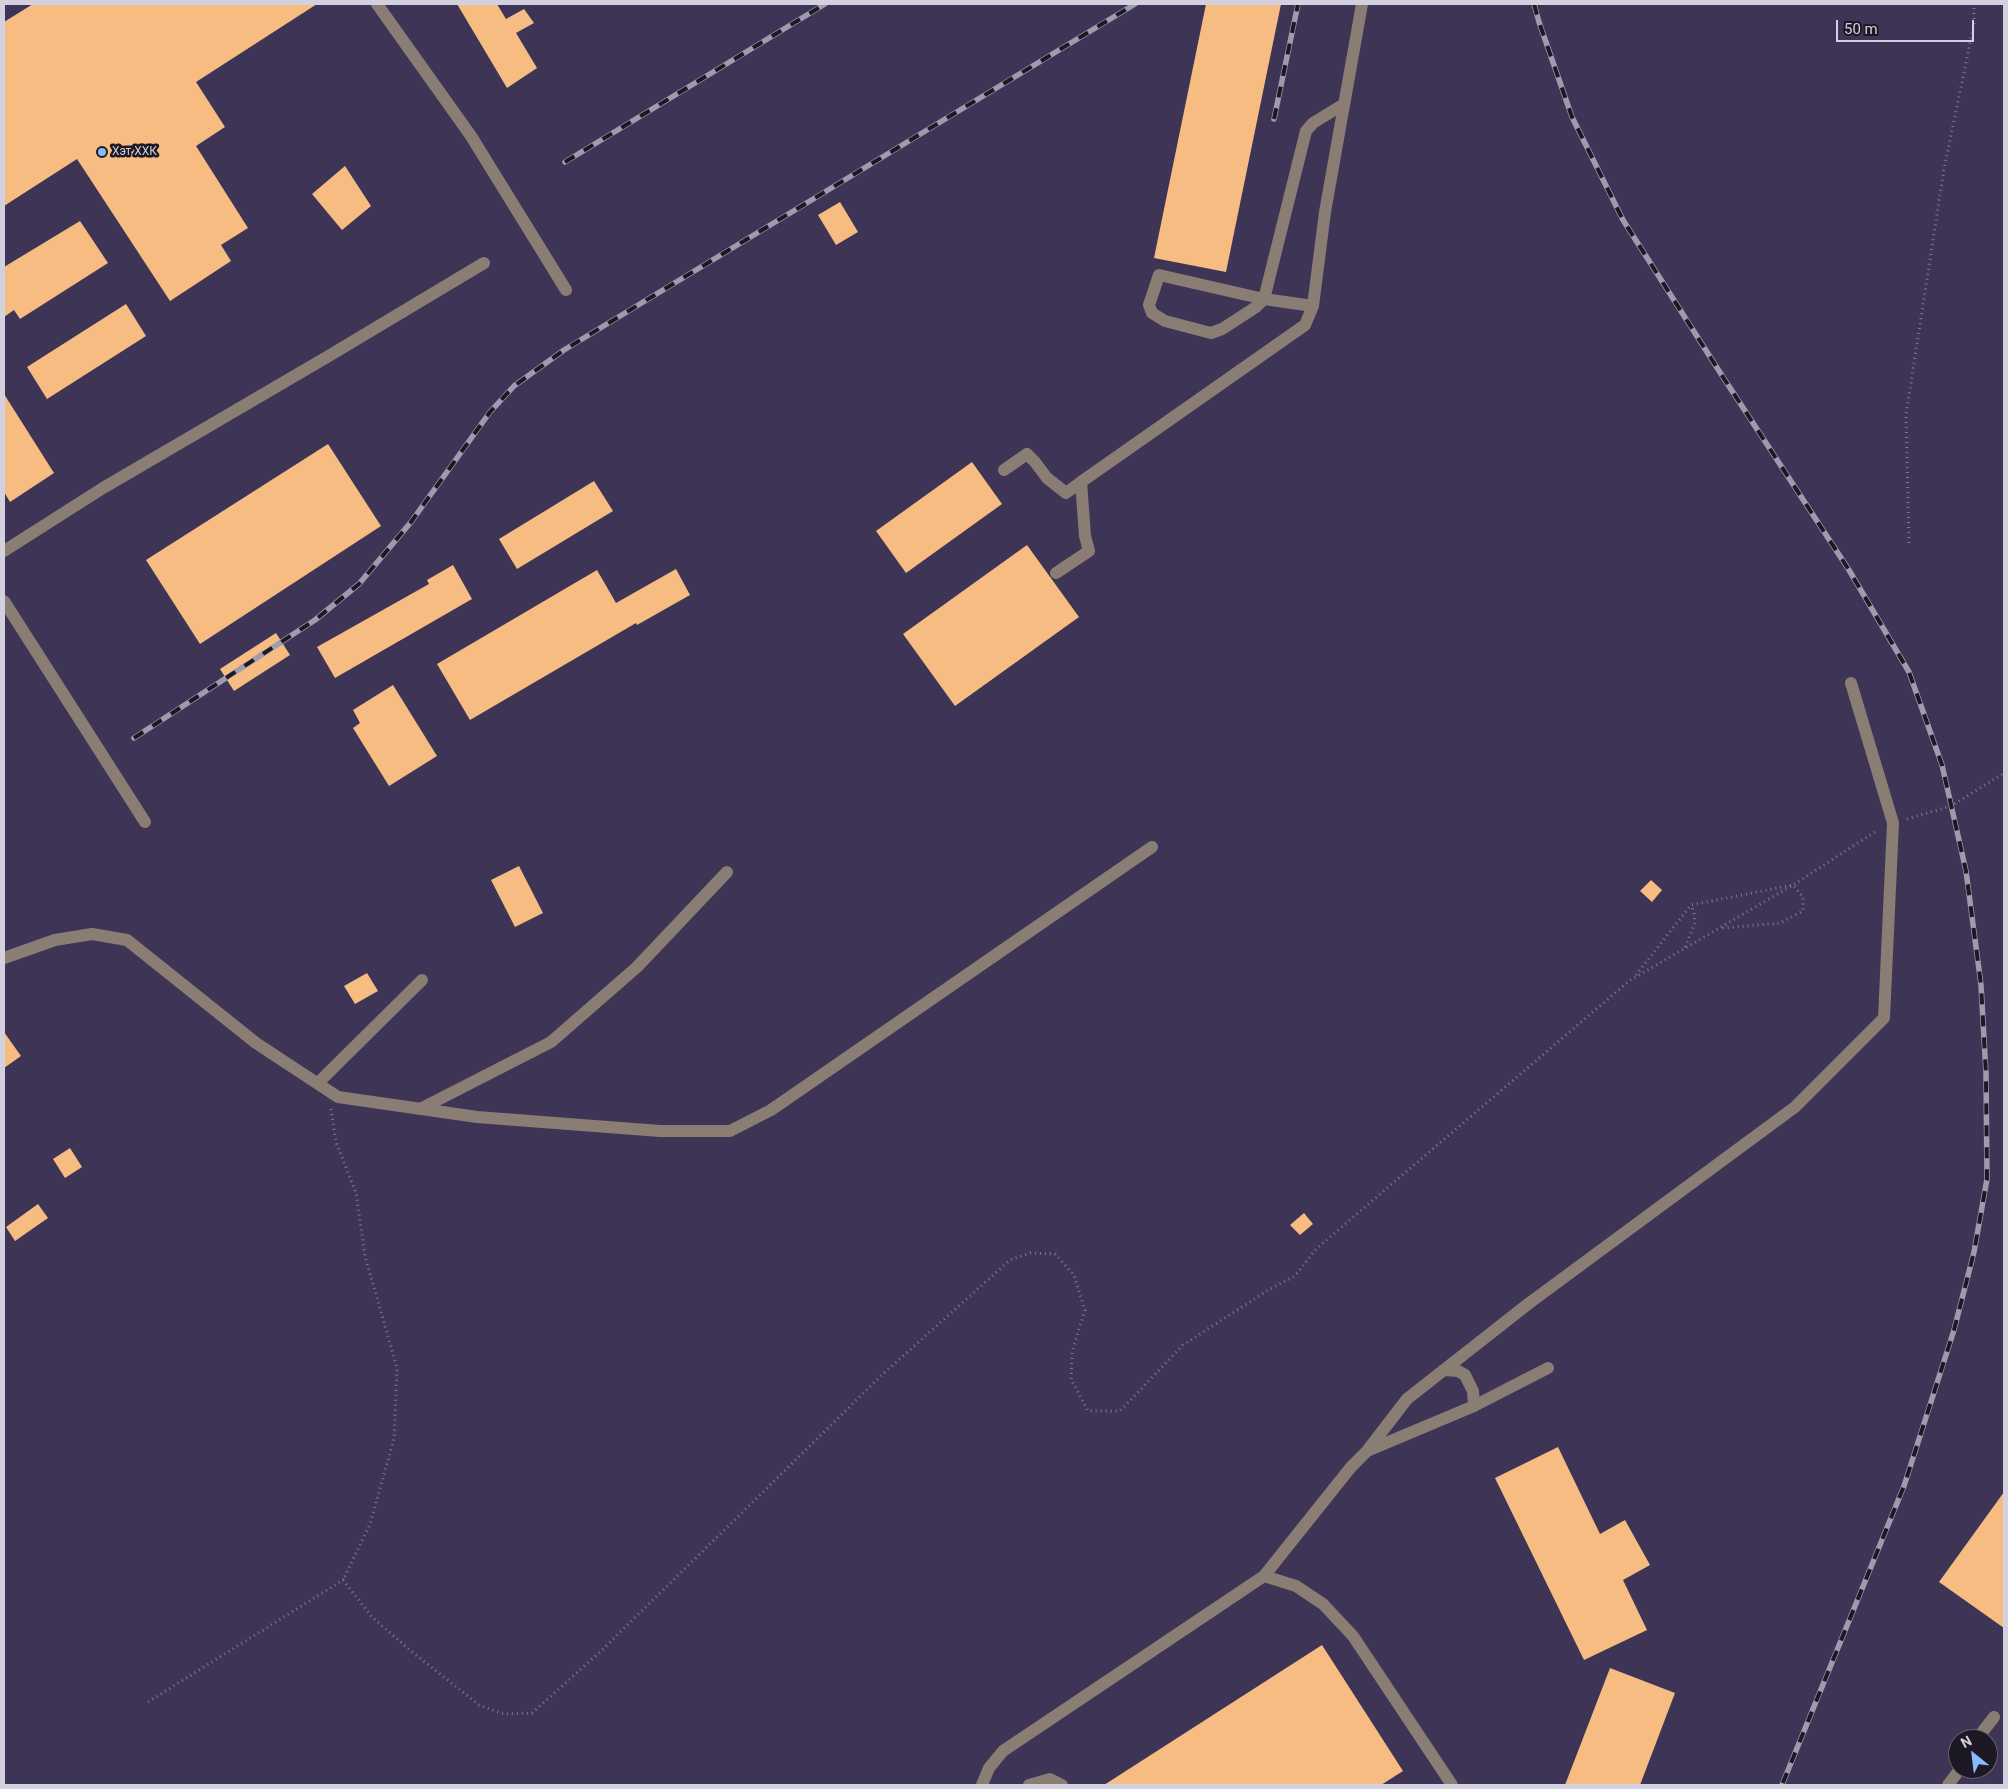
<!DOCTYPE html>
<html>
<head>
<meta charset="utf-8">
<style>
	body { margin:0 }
	#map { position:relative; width:2008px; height:1789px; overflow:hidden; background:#352e48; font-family:Roboto,sans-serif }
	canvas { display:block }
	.frame { position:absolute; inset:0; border:5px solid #d3d0e0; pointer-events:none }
	.north { position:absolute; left:1948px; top:1729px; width:50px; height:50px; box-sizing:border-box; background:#1c1925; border:1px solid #656270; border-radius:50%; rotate:331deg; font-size:14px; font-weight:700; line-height:20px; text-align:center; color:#d3d0e0 }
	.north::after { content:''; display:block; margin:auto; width:18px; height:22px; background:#89bafc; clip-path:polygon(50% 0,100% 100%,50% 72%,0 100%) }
	.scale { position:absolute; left:1836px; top:20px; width:138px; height:22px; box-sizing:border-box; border:2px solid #d3d0e0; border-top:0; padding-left:6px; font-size:15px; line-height:18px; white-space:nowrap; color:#d3d0e0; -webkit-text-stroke:4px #1c1925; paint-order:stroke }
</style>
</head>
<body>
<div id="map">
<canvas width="2008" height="1789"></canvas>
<div class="frame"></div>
<div class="north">N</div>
<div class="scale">50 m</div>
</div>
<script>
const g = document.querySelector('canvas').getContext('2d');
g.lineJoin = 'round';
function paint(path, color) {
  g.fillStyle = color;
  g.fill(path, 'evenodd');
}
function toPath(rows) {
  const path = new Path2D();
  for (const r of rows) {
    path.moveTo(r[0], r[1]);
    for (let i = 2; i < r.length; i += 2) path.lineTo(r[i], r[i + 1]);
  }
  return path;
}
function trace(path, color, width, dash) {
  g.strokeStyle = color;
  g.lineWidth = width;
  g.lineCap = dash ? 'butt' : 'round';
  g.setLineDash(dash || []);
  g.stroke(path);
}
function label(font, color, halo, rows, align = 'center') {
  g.font = font + ' Roboto,sans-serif';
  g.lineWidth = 5;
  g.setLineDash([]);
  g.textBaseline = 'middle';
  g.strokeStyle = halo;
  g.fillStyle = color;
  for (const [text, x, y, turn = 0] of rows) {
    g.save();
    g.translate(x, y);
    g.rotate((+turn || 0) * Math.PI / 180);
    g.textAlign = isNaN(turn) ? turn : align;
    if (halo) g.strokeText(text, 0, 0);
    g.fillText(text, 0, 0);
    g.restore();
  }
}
const built = toPath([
	[4,4,2004,4,2004,1785,4,1785],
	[1958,1739,1988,1739,1988,1769,1958,1769]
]);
const building = toPath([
	[33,4,317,4,196,82,225,127,196,146,248,228,221,245,231,261,170,301,77,159,4,206,4,22],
	[457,4,497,4,506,19,524,9,534,23,516,33,537,68,507,88],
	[1206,4,1281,4,1226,272,1154,258],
	[345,166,371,206,342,230,312,194],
	[840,202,858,232,836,245,818,215],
	[80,221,108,263,20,319,14,310,4,317,4,267],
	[126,304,146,336,47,399,27,367],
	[4,394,54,473,10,502,4,492],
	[328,444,381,526,200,644,146,560],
	[972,462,1002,504,906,573,876,531],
	[594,481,613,511,517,569,499,539],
	[1027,545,1079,617,955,706,903,634],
	[453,565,472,599,335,678,317,647,429,584,427,580],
	[676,569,690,595,637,625,636,623,470,720,437,664,597,570,616,603],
	[276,633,290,655,234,691,220,669],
	[393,685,437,756,389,786,353,728,360,723,353,710],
	[519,866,543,913,515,927,491,880],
	[1651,880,1662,890,1652,902,1640,891],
	[367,973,378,991,355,1004,344,986],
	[4,1032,21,1056,4,1068],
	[70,1148,82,1167,65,1178,53,1159],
	[38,1204,48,1218,15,1241,6,1227],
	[1304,1213,1313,1224,1300,1235,1290,1225],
	[1558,1447,1600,1534,1625,1520,1650,1565,1623,1580,1647,1630,1584,1660,1495,1478],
	[2004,1492,2004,1628,1939,1582],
	[1322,1645,1403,1771,1381,1785,1104,1785],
	[1610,1668,1675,1693,1640,1785,1565,1785]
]);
const path = toPath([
	[1909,543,1906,415,1944,169,1974,24,1974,4],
	[1907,819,1951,806,2004,773],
	[1685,947,1695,923,1694,912,1691,905],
	[1636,975,1691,905,1793,885,1803,897,1803,911,1780,923,1722,928],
	[331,1109,336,1142,356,1193,365,1256,397,1368,394,1439,370,1524,343,1580],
	[148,1702,343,1580,372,1617,411,1651,479,1705,504,1714,532,1713,601,1651,883,1374,1010,1260,1030,1253,1055,1254,1074,1275,1085,1310,1072,1352,1071,1379,1088,1411,1120,1411,1183,1345,1270,1289,1295,1276,1316,1249,1629,981,1793,885,1878,830]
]);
const minor = toPath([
	[377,4,471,136,566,290],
	[1313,306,1264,299,1159,275,1149,305,1152,313,1165,321,1211,333,1222,329,1256,307,1264,299,1306,131,1313,123,1344,104],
	[1004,470,1027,454,1035,462,1047,478,1066,493,1081,482],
	[4,551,103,488,327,357,484,263],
	[1056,573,1089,551,1085,536,1081,482,1305,325,1313,306,1325,212,1362,4],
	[4,601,145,822],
	[4,958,55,940,92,934,127,940,256,1043,338,1097,477,1117,660,1131,730,1131,771,1110,1152,847],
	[318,1083,422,980],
	[420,1109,551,1042,637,967,727,872],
	[1444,1370,1458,1371,1465,1375,1473,1391,1474,1406],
	[1367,1451,1407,1399,1528,1304,1795,1107,1884,1018,1893,823,1851,683],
	[1264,1576,1296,1586,1323,1604,1353,1636,1452,1785],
	[1977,1739,1994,1717],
	[982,1785,989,1768,1003,1751,1264,1576,1351,1467,1367,1451,1474,1406,1548,1368],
	[1029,1785,1050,1779,1062,1785],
	[1948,1785,1960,1769]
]);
const rail = toPath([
	[1534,4,1539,22,1572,117,1623,220,1721,374,1849,570,1909,672,1942,765,1966,871,1981,985,1986,1074,1987,1179,1974,1252,1954,1330,1904,1486,1782,1785],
	[1274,119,1298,4],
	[565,162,825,4],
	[134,738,315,620,359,584,411,522,490,412,514,386,564,350,1135,4]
]);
const markers = [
	[102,152,5,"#89bafc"]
];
const poiNames = [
	["Хэт ХХК",112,152]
];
paint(built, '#3e3556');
paint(building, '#f6bc82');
trace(path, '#7e798e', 3, [1, 4]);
trace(minor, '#8a7d74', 12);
trace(rail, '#9f9bae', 5.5);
trace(rail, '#1c1925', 4, [11]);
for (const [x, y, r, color] of markers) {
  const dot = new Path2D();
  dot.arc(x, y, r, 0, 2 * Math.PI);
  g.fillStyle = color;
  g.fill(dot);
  trace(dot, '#1c1925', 2);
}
label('12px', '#d3d0e0', '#1c1925', poiNames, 'left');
</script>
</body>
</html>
